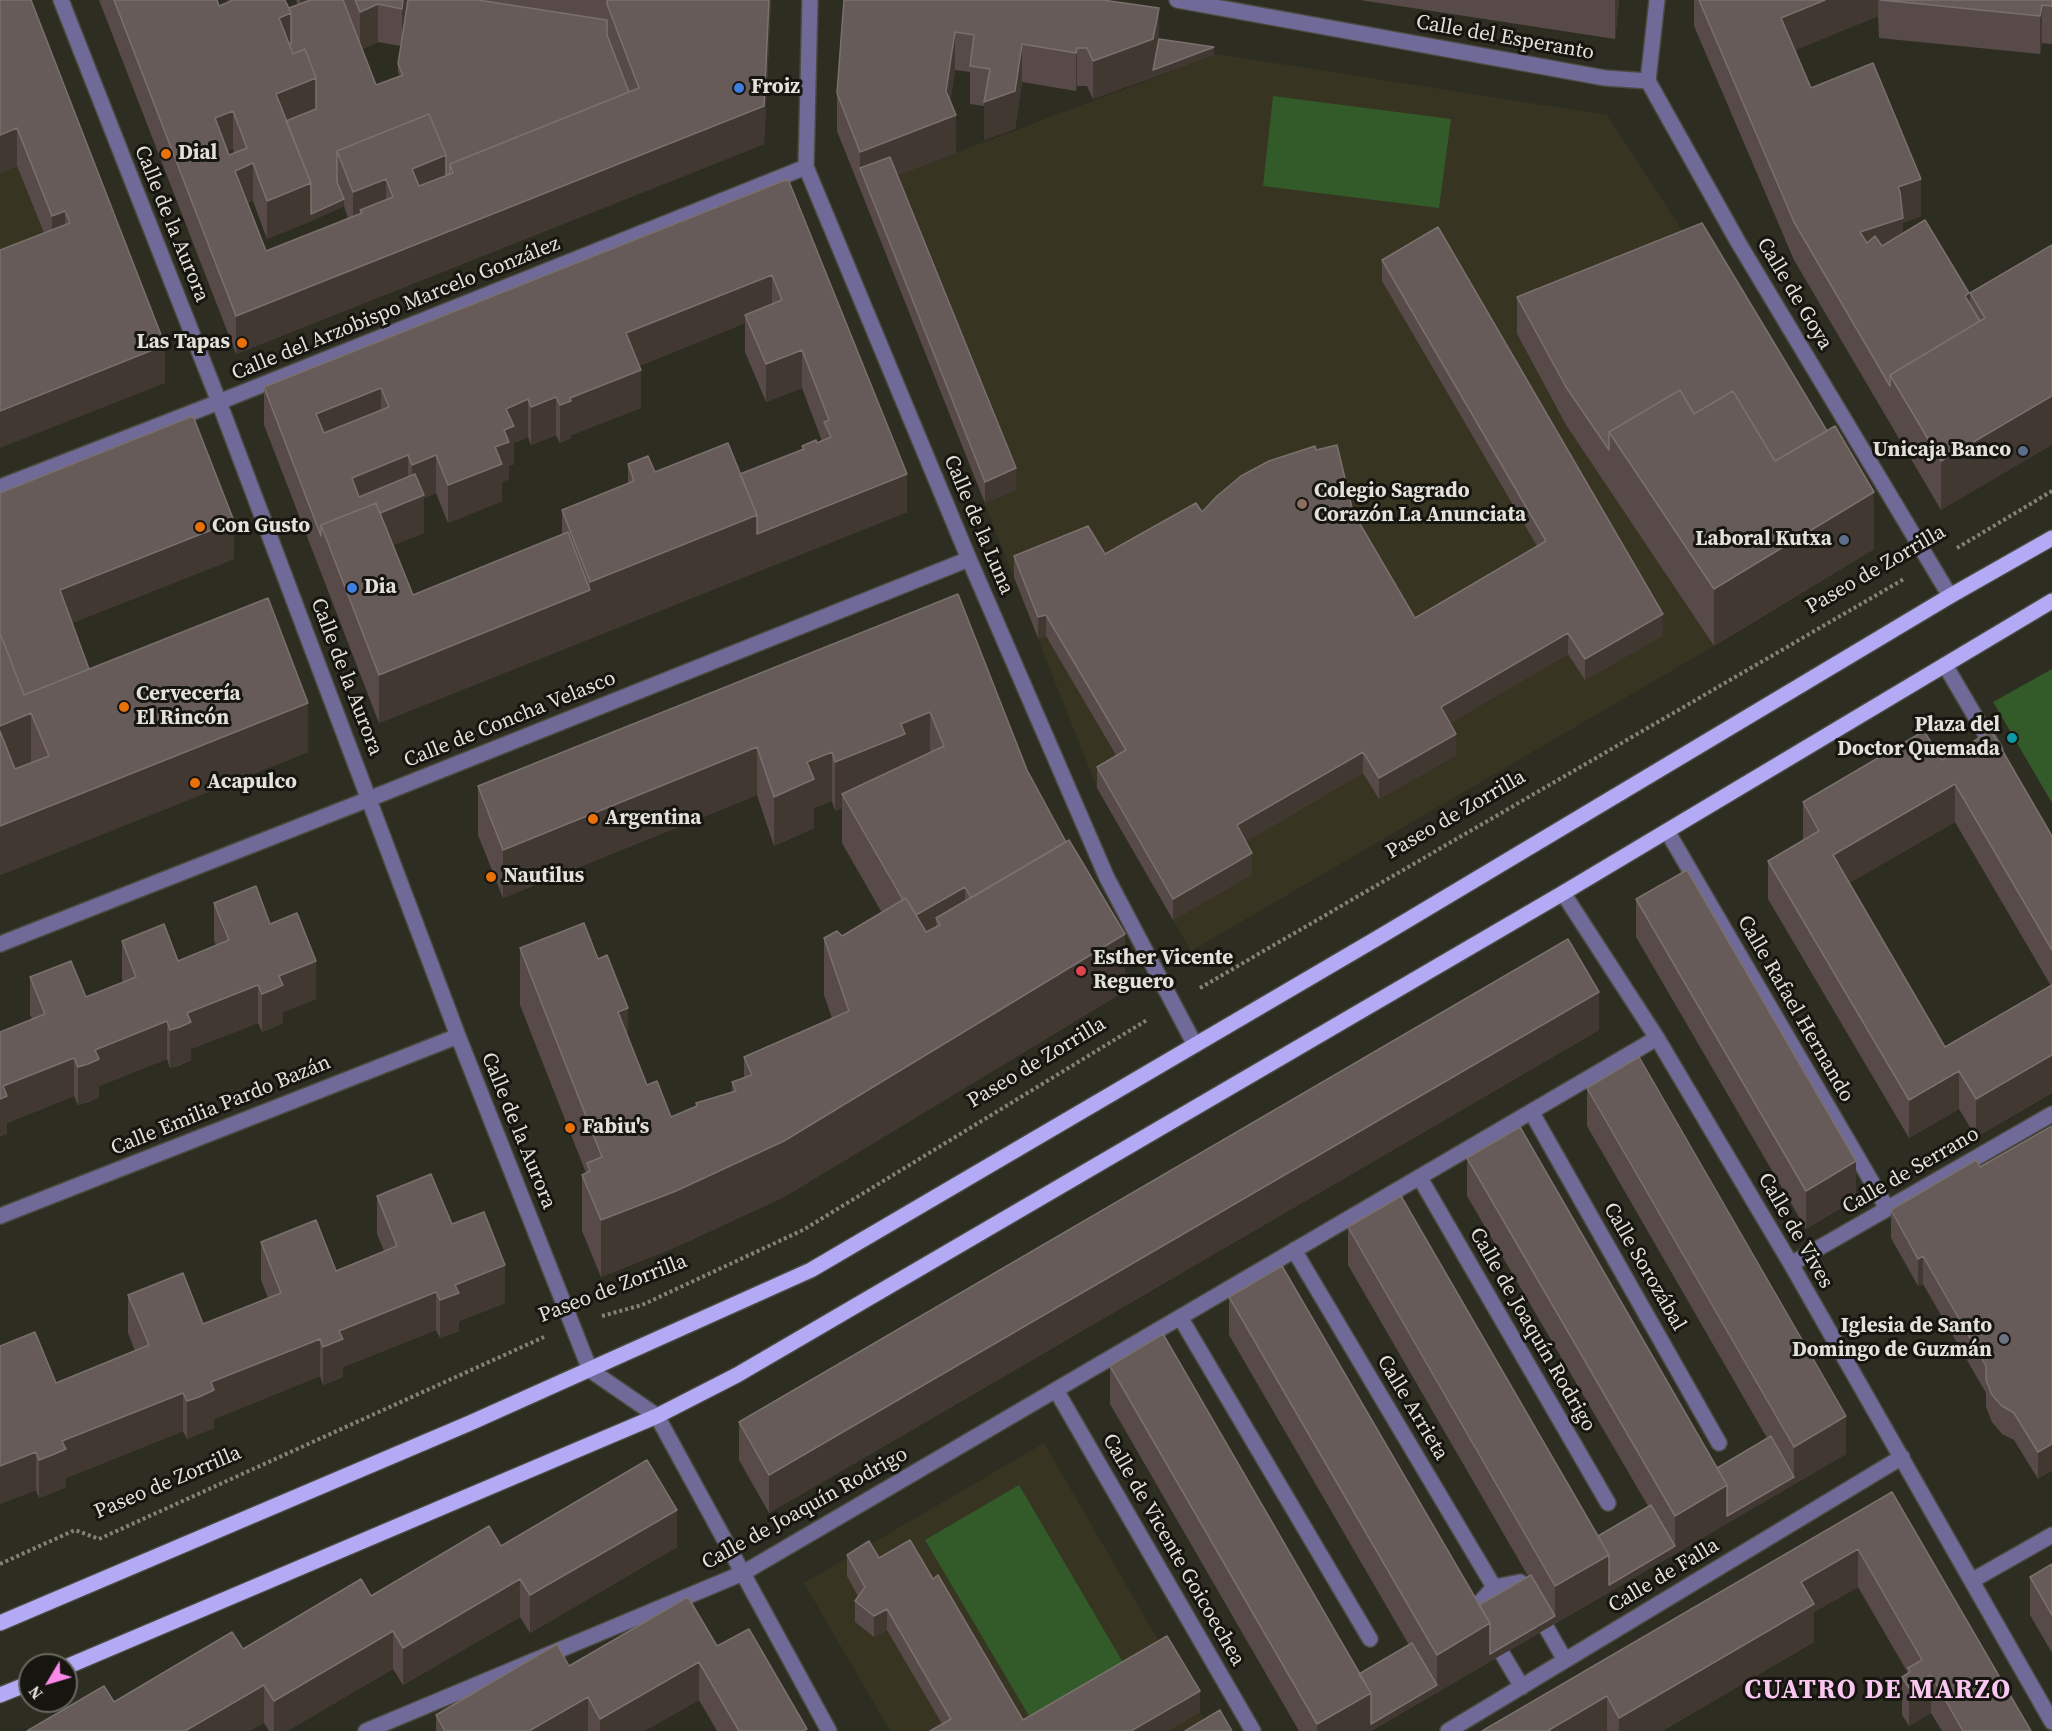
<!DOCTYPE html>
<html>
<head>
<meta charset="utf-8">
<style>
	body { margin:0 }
	#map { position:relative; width:2052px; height:1731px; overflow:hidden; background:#2e2d21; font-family:"Source Serif 4",serif }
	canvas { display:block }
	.north { position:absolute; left:18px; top:1653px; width:60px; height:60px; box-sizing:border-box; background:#161510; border:2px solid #686761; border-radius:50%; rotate:232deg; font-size:16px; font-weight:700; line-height:24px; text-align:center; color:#e3e2da }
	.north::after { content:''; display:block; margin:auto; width:21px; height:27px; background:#f988e9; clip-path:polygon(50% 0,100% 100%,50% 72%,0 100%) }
</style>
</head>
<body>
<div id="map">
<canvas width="2052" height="1731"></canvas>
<div class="north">N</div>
</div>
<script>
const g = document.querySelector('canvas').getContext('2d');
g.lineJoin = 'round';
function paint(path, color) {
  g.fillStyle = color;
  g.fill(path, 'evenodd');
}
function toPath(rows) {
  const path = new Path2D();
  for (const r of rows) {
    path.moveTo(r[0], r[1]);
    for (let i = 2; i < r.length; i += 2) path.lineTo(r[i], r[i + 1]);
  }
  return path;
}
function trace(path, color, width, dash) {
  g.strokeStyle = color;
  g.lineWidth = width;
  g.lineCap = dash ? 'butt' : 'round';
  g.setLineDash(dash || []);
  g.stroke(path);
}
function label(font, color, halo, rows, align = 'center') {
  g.font = font + ' "Source Serif 4",serif';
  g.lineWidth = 6;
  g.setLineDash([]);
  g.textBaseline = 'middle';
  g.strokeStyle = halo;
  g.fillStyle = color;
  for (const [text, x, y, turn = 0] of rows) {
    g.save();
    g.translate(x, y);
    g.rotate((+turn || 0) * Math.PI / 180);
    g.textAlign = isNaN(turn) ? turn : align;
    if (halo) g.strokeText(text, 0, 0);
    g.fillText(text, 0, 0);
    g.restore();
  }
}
const built = toPath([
	[1217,54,1607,115,1702,261,1517,335,1566,425,1714,646,1191,951,1097,788,860,189],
	[17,166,52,253,0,288,0,173],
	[1044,1443,1211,1731,890,1731,804,1583]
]);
const green = toPath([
	[1273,96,1451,119,1439,208,1263,186],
	[2052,669,2052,803,1993,702],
	[1019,1485,1128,1671,1035,1726,925,1540]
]);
const path = toPath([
	[1957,548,2052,491],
	[1200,988,1904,579],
	[602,1316,642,1305,803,1230,1147,1020],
	[0,1564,75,1530,99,1539,544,1337]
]);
const minor = toPath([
	[61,0,219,402,458,1036,590,1370,657,1416,829,1731],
	[810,0,806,167,969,559,1107,878,1195,1045],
	[1177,0,1605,78,1648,81],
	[1657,0,1648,81,1738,242,1950,596],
	[0,487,219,402,806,167],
	[1945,665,1995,750],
	[1667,831,1887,1208],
	[1563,893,1657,1038,1791,1264,2052,1722],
	[0,944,369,799,969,559],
	[1532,1113,1719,1443],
	[1420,1178,1608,1503],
	[0,1216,458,1036],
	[1294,1250,1494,1587],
	[1791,1264,2052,1114],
	[1180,1317,1370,1639],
	[1056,1390,1253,1731],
	[1973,1580,2052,1535],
	[1522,1687,1475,1608,1494,1587,1520,1582,1565,1660],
	[366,1731,743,1573,1657,1038],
	[1448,1731,1902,1457]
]);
const major = toPath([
	[0,1623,470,1423,811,1270,1381,936,1950,596,2052,538],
	[66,1667,657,1416,737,1375,1563,893,2052,601],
	[0,1695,30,1683]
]);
const wall = toPath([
	[0,0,165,383,44,233,17,166,0,173],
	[99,0,217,0,219,6,231,1,225,0,285,0,289,8,298,5,296,0,343,0,344,4,344,0,407,0,407,4,408,0,771,0,764,144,236,354],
	[378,42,401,46,398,64,398,72,400,76,376,85,362,49],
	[233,149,234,153,229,155,227,151],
	[253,201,267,239,311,221,344,206,348,218,266,251,247,203],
	[844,0,1159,39,1214,55,1093,99,1087,86,1077,86,1076,91,1022,82,1015,129,984,140,984,106,970,104,970,72,955,70,950,101,956,153,897,175,1016,490,985,503,837,131,837,93],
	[1360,0,1619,0,1615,39],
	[1694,0,2052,0,2052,44,2042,43,2040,54,1879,38,1878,16,1795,50,1811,88,1921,216,1903,223,1903,233,1969,293,1970,304,1970,293,2052,245,1941,510,1794,260,1694,26],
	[788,179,907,512,379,723,264,425,264,387],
	[745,323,745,352,766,402,802,388,822,441,817,443,802,446,802,449,740,474,655,472,628,464,628,484,562,510,562,535,413,595,393,545,424,533,424,498,436,493,448,523,502,501,502,482,509,479,509,466,514,464,514,443,528,437,531,445,556,435,560,443,571,438,571,435,641,408,639,366],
	[1382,260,1663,635,1585,680,1568,654,1450,723,1456,755,1379,799,1363,773,1246,841,1252,874,1173,920,1097,788,1097,767,1116,755,1046,636,1038,638,1014,577,1014,556,1105,554,1202,512,1316,450,1415,618,1537,546,1382,281],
	[1517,297,1874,549,1714,646,1566,425,1517,334],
	[0,493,234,559,72,623,89,669,308,752,0,875],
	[31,762,32,763,15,769],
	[958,594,1027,770,1125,991,784,1197,676,1247,601,1277,582,1231,582,1175,586,1173,520,1005,520,948,628,1038,647,1085,671,1117,696,1106,696,1103,732,1092,732,1082,744,1077,744,1057,832,1018,824,995,824,938,842,936,882,913,842,843,842,808,835,811,832,801,814,808,814,828,774,846,757,795,503,898,478,835,478,786],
	[1942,760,2052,836,2052,1093,1976,1137,1959,1109,1909,1138,1768,899,1768,861,1803,841,1803,802],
	[1955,822,2051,986,1945,1047,1849,883],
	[1636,899,1856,1199,1806,1229,1636,937],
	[214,903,270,924,316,999,283,1012,283,1023,272,1028,262,1032,258,1023,191,1049,191,1060,180,1065,170,1068,167,1059,99,1086,99,1097,88,1102,78,1105,74,1096,7,1123,7,1134,0,1136,32,1019,30,1015,30,977,86,997,123,982,122,979,122,941,178,961,216,945,214,941],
	[1599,1030,769,1513,739,1460,739,1422],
	[1587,1088,1846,1454,1371,1731,1299,1731,1110,1404,1110,1366,1359,1674,1409,1645,1229,1335,1229,1297,1479,1605,1528,1576,1348,1265,1348,1227,1598,1536,1648,1506,1467,1196,1467,1158,1717,1468,1767,1438,1587,1126],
	[2052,1126,2038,1479,2014,1440,2002,1434,1992,1422,1986,1407,1986,1393,1923,1284,1918,1286,1891,1238,1891,1210,1980,1167],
	[377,1196,452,1224,505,1303,459,1321,459,1331,440,1338,436,1330,343,1367,343,1377,323,1385,320,1376,214,1419,214,1428,199,1434,187,1439,183,1431,66,1478,66,1487,52,1493,39,1498,36,1490,0,1504,56,1383,135,1351,128,1333,128,1295,203,1324,268,1298,261,1280,261,1242,336,1271,384,1251,377,1234],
	[1892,1492,2031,1731,1942,1731,1931,1713,1909,1726,1902,1715,1902,1677,1908,1673,1858,1587,1814,1612,1814,1642,1662,1731,1482,1731],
	[501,1546,677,1547,530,1633,520,1617,403,1685,393,1669,287,1731,269,1731,264,1723,249,1731,27,1731,114,1702,371,1596],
	[847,1555,879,1558,933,1579,1023,1720,1200,1712,1167,1731,930,1731,942,1724,887,1630,874,1637,855,1622,855,1601,858,1596,847,1576],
	[2052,1564,2052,1653,2030,1615,2030,1577],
	[717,1646,807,1731,717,1731,699,1700,644,1731,436,1731,436,1715,569,1666]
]);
const shadedWall = toPath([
	[300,0,329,0,300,11],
	[403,0,407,0,407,11,402,46,402,9],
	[769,0,771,0,764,144,236,354,236,316,764,106],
	[1615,0,1619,0,1615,39],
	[1825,0,1878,0,1878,16,1781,56,1781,18],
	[378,4,378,42,360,50,360,12],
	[2042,5,2042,43,2040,54,2040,16],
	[1159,8,1159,46,1214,47,1214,55,1093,99,1093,61],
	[278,12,291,13,291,51,281,55],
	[955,32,955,70,948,118,956,115,956,153,867,187,860,168,860,152,946,91],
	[1022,44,1022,82,1015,129,984,140,984,102],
	[1077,48,1077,86,1076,91,1076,53],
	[316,78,316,116,279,131,276,94],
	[233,111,233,149,215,156,215,118],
	[17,128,17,166,0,173,0,135],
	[446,155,446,193,412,199,412,169],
	[253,163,253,201,235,208,235,171],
	[386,179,386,217,362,213,360,210,360,227,353,230,353,192],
	[1921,179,1921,216,1903,223,1903,255,1860,270,1860,232,1898,187],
	[311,183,344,199,344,206,311,221,267,239,267,201],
	[65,211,65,249,52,254,52,216],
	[772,275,772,313,745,315,745,323,626,371,626,333],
	[1969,293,1969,331,1965,296],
	[165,345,165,383,0,448,0,411],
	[802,350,802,388,766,402,766,364],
	[641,370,641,408,571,435,571,438,560,443,560,405,570,398],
	[381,388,381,425,316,452,316,414],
	[2052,396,2052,445,1941,510,1941,461],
	[556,397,556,435,531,445,531,407],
	[528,399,528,437,514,443,514,464,509,466,509,479,502,482,502,501,448,523,448,485,495,447,504,430,506,409],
	[408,455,408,493,352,516,352,478],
	[436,455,436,493,424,498,424,533,338,567,325,535,412,500,412,465],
	[1016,468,1016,490,985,503,985,482],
	[907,474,907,512,379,723,379,675,590,590,590,582,757,515],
	[1874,492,1874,549,1714,646,1714,589],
	[234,521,234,559,60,628,60,590],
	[1663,614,1663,635,1585,680,1585,659],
	[1046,615,1046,636,1038,638,1038,617],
	[1568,633,1568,654,1441,729,1441,707],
	[308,703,308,752,0,875,0,826],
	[930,712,930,761,842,794,842,808,835,811,835,762,901,724],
	[31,713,31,762,0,775,0,726],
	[1456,734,1456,755,1379,799,1379,778],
	[757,747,757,795,503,898,503,850],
	[832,752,832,801,814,808,814,828,774,846,774,797,807,762],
	[1363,752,1363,773,1237,846,1237,825],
	[1955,784,1955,822,1833,892,1833,855],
	[1252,853,1252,874,1173,920,1173,899],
	[965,887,965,936,940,925,936,918,936,952,913,917],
	[1125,934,1125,991,784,1197,676,1247,601,1277,601,1220],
	[316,961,316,999,283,1012,283,1023,262,1032,262,994,279,976],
	[258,985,258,1023,191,1049,191,1060,170,1068,170,1030,187,1013],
	[1599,992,1599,1030,769,1513,769,1475],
	[628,1008,628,1064,618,1012],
	[167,1021,167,1059,99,1086,99,1097,78,1105,78,1067,95,1050],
	[2052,1055,2052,1093,1976,1137,1976,1099],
	[74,1058,74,1096,7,1123,7,1134,0,1136,0,1099,3,1086],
	[1959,1071,1959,1109,1909,1138,1909,1100],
	[1856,1161,1856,1199,1806,1229,1806,1191],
	[1923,1256,1923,1284,1918,1286,1918,1259],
	[505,1265,505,1303,459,1321,459,1331,440,1338,440,1300,455,1285],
	[436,1292,436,1330,343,1367,343,1377,323,1385,323,1347,339,1331],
	[320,1339,320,1376,214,1419,214,1428,187,1439,187,1401,211,1382],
	[183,1393,183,1431,66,1478,66,1487,39,1498,39,1460,62,1441],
	[1846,1416,1846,1454,1609,1592,1609,1585,1675,1546,1675,1516,1727,1485,1794,1477,1794,1447],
	[2052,1444,2052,1471,2038,1479,2038,1452],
	[36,1452,36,1490,0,1504,0,1466],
	[677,1510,677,1547,530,1633,530,1595],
	[1858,1549,1858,1587,1814,1612,1814,1642,1662,1731,1619,1731,1619,1718,1801,1582],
	[1609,1555,1609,1592,1371,1731,1317,1731,1317,1724,1371,1693,1437,1685,1437,1655,1490,1623,1555,1616,1555,1586],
	[520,1579,520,1617,403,1685,403,1648],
	[887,1609,887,1630,874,1637,874,1616],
	[393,1631,393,1669,287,1731,274,1731,274,1701],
	[699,1662,699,1700,644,1731,600,1731,600,1719],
	[1931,1675,1931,1713,1909,1726,1909,1688],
	[264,1685,264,1723,249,1731,185,1731],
	[1200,1691,1200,1712,1167,1731,1131,1731],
	[1607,1696,1607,1731,1549,1731,1549,1730],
	[588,1697,588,1731,529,1731]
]);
const building = toPath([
	[0,0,31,0,165,345,0,411,0,250,70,223,65,211,52,216,17,128,0,135,0,0],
	[114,0,217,0,219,6,233,0,285,0,291,13,279,18,293,54,305,49,316,78,276,94,311,183,267,201,253,163,235,171,266,251,362,213,360,210,393,197,386,179,353,192,337,151,429,114,446,155,412,169,419,186,453,173,450,164,639,88,607,4,607,0,769,0,764,106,236,316,114,0],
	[233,111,247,148,229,155,215,118,233,111],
	[310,0,343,0,376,85,403,75,398,64,408,0,478,0,607,20,607,35,629,92,450,164,450,174,446,175,446,155,429,114,337,151,337,182,344,199,311,214,311,183,286,121,316,109,316,78,305,49,293,54,289,44,291,43,291,13,289,8,310,0],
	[355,0,403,0,402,9,378,4,360,12,355,0],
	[844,0,1103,0,1159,8,1153,39,1093,61,1087,48,1077,48,1076,53,1022,44,1015,91,984,102,990,69,970,66,974,35,955,32,946,91,956,115,860,152,837,93,844,0],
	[1699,0,1825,0,1781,18,1811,88,1873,63,1921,179,1898,187,1900,192,1903,218,1860,232,1867,243,1875,236,1882,246,1925,220,1969,293,1965,296,1980,321,1890,375,1890,386,1794,222,1699,0],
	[1881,0,2052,0,2052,6,2042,5,2040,16,1881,0],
	[1159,39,1214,47,1153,70,1159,39],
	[890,157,1016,468,985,482,860,168,890,157],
	[788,179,907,474,757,534,757,515,740,474,804,449,802,446,816,440,817,443,831,437,824,422,829,420,802,350,766,364,745,315,782,300,772,275,626,333,641,370,570,398,571,401,560,405,556,397,531,407,528,399,506,409,514,426,504,430,509,442,495,447,502,464,448,485,436,455,412,465,408,455,352,478,359,497,415,474,424,495,380,513,376,503,321,525,321,536,264,387,788,179],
	[381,388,389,407,324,433,316,414,381,388],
	[1702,223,1827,431,1775,461,1733,391,1694,414,1680,390,1609,432,1609,450,1566,387,1517,297,1702,223],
	[1438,227,1663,614,1585,659,1568,633,1441,707,1456,734,1379,778,1363,752,1237,825,1252,853,1173,899,1097,767,1126,750,1046,615,1038,617,1014,556,1088,526,1105,554,1196,503,1202,512,1217,496,1241,476,1269,461,1315,446,1316,450,1337,445,1353,512,1415,618,1546,541,1382,260,1438,227],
	[2052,245,2052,396,1941,461,1890,375,1985,318,1970,293,2052,245],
	[1680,390,1694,414,1733,391,1775,461,1835,426,1874,492,1714,589,1609,432,1680,390],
	[193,416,234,521,60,590,89,669,24,695,0,633,0,493,193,416],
	[728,443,757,515,590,582,562,510,634,481,628,464,648,456,655,472,728,443],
	[376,503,413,595,568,532,590,590,379,675,321,525,376,503],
	[958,594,1027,770,1066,842,971,898,965,887,916,915,906,898,903,900,842,794,944,746,930,712,901,724,905,734,835,762,832,752,807,762,814,779,774,797,757,747,503,850,478,786,958,594],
	[268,598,308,703,0,826,0,731,15,769,49,756,31,713,0,726,0,633,24,695,268,598],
	[1924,731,1942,760,1991,731,2052,836,2052,950,1955,784,1833,855,1945,1047,2052,985,2052,1055,1976,1099,1959,1071,1909,1100,1768,861,1819,831,1803,802,1924,731],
	[1069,840,1125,934,784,1141,676,1191,601,1220,582,1175,590,1171,587,1163,602,1157,520,948,584,923,598,959,607,955,628,1008,618,1012,647,1085,657,1081,671,1117,697,1106,696,1103,736,1091,732,1082,752,1075,744,1057,849,1011,824,938,837,931,842,936,906,898,926,932,940,925,936,918,1069,840],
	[1687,870,1856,1161,1806,1191,1636,899,1687,870],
	[256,886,270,924,297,913,316,961,279,976,283,985,272,990,262,994,258,985,187,1013,191,1022,180,1027,170,1030,167,1021,95,1050,99,1059,88,1064,78,1067,74,1058,3,1086,7,1096,0,1099,0,1032,45,1014,30,977,71,961,86,997,136,977,122,941,164,924,178,961,229,940,214,903,256,886],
	[1568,939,1599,992,769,1475,739,1422,1568,939],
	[1639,1057,1846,1416,1794,1447,1587,1088,1639,1057],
	[2052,1126,2052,1444,2038,1452,2014,1413,2002,1406,1992,1395,1986,1380,1986,1366,1923,1256,1918,1259,1891,1210,1976,1160,1980,1167,2052,1126],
	[1520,1127,1727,1485,1675,1516,1467,1158,1520,1127],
	[431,1174,452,1224,484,1212,505,1265,455,1285,459,1293,440,1300,436,1292,339,1331,343,1339,323,1347,320,1339,211,1382,214,1390,199,1397,187,1401,183,1393,62,1441,66,1449,52,1455,39,1460,36,1452,0,1466,0,1346,35,1332,56,1383,149,1345,128,1295,183,1273,203,1324,281,1293,261,1242,316,1220,336,1271,397,1246,377,1196,431,1174],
	[1401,1196,1609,1555,1555,1586,1348,1227,1401,1196],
	[1282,1266,1490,1623,1437,1655,1229,1297,1282,1266],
	[1163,1334,1371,1693,1317,1724,1110,1366,1163,1334],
	[1771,1436,1794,1477,1727,1516,1727,1485,1717,1468,1771,1436],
	[647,1460,677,1510,530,1595,520,1579,403,1648,393,1631,274,1701,264,1685,185,1731,27,1731,104,1686,114,1702,232,1632,243,1649,361,1579,371,1596,489,1526,501,1546,647,1460],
	[1892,1492,2031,1731,1963,1731,1931,1675,1909,1688,1902,1677,1910,1672,1908,1668,1922,1660,1858,1549,1801,1582,1814,1604,1619,1718,1607,1696,1549,1730,1550,1731,1482,1731,1892,1492],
	[1651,1505,1675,1546,1609,1585,1609,1555,1598,1536,1651,1505],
	[910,1540,933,1579,938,1575,1023,1720,1167,1636,1200,1691,1131,1731,930,1731,951,1719,887,1609,874,1616,855,1601,865,1587,847,1555,869,1541,879,1558,910,1540],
	[2052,1564,2052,1615,2030,1577,2052,1564],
	[1531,1575,1555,1616,1490,1654,1490,1623,1479,1605,1531,1575],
	[688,1597,717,1646,749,1629,807,1729,803,1731,739,1731,699,1662,600,1719,588,1697,529,1731,445,1731,436,1715,557,1644,569,1666,688,1597],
	[1412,1643,1437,1685,1371,1724,1371,1693,1359,1674,1412,1643],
	[1220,1710,1232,1731,1185,1731,1220,1710]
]);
const markers = [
	[739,88,6,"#3f7fe0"],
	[166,154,6,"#e8710a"],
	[242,343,6,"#e8710a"],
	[2023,451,6,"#5c6f8a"],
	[1302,504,6,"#8d6e63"],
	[200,527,6,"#e8710a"],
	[1844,540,6,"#5c6f8a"],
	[352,588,6,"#3f7fe0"],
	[124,707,6,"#e8710a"],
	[2012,738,6,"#0f9aa8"],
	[195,783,6,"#e8710a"],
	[593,819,6,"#e8710a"],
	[491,877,6,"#e8710a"],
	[1081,971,6,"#e0444e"],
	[570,1128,6,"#e8710a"],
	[2004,1339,6,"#6b7280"]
];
const streetNames = [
	["Calle del Esperanto",1505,38,10],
	["Calle de la Aurora",171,224,68],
	["Calle de Goya",1794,294,59],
	["Calle del Arzobispo Marcelo González",396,309,-22],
	["Calle de la Luna",978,525,67],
	["Paseo de Zorrilla",1876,570,-30],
	["Calle de la Aurora",346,677,69],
	["Calle de Concha Velasco",510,720,-22],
	["Paseo de Zorrilla",1456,815,-30],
	["Calle Rafael Hernando",1795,1009,60],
	["Paseo de Zorrilla",1037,1063,-31],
	["Calle Emilia Pardo Bazán",221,1106,-22],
	["Calle de la Aurora",518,1131,68],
	["Calle de Serrano",1911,1171,-30],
	["Calle de Vives",1795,1231,60],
	["Calle Sorozábal",1644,1267,60],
	["Paseo de Zorrilla",613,1289,-21],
	["Calle de Joaquín Rodrigo",1532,1330,60],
	["Calle Arrieta",1412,1408,59],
	["Paseo de Zorrilla",168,1483,-23],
	["Calle de Joaquín Rodrigo",805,1509,-29],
	["Calle de Vicente Goicoechea",1173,1550,60],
	["Calle de Falla",1664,1576,-31]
];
const poiNames = [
	["Froiz",751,88],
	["Dial",178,154],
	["Las Tapas",230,343,"right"],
	["Unicaja Banco",2011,451,"right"],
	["Colegio Sagrado",1314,492],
	["Corazón La Anunciata",1314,516],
	["Con Gusto",212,527],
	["Laboral Kutxa",1832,540,"right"],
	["Dia",364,588],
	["Cervecería",136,695],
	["El Rincón",136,719],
	["Plaza del",2000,726,"right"],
	["Doctor Quemada",2000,750,"right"],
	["Acapulco",207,783],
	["Argentina",605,819],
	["Nautilus",503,877],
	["Esther Vicente",1093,959],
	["Reguero",1093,983],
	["Fabiu's",582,1128],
	["Iglesia de Santo",1992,1327,"right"],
	["Domingo de Guzmán",1992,1351,"right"]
];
const districtNames = [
	["CUATRO DE MARZO",1878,1691]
];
paint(built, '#373422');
paint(green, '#335a29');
trace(minor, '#4b4a3f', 18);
trace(major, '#4b4a3f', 18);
trace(path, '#848379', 4, [3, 3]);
trace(minor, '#6f6a98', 15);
trace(major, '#b3aaf5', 15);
paint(wall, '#584a49');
paint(shadedWall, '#413832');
paint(building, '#665b59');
trace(building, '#7a706d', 1.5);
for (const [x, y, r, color] of markers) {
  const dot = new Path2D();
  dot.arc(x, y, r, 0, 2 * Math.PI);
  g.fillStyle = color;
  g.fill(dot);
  trace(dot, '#161510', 2);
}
label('21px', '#e3e2da', '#161510', streetNames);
label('bold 21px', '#e3e2da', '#161510', poiNames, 'left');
g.letterSpacing = '1.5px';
label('bold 27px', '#fac7f1', '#161510', districtNames);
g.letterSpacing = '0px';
</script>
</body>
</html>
